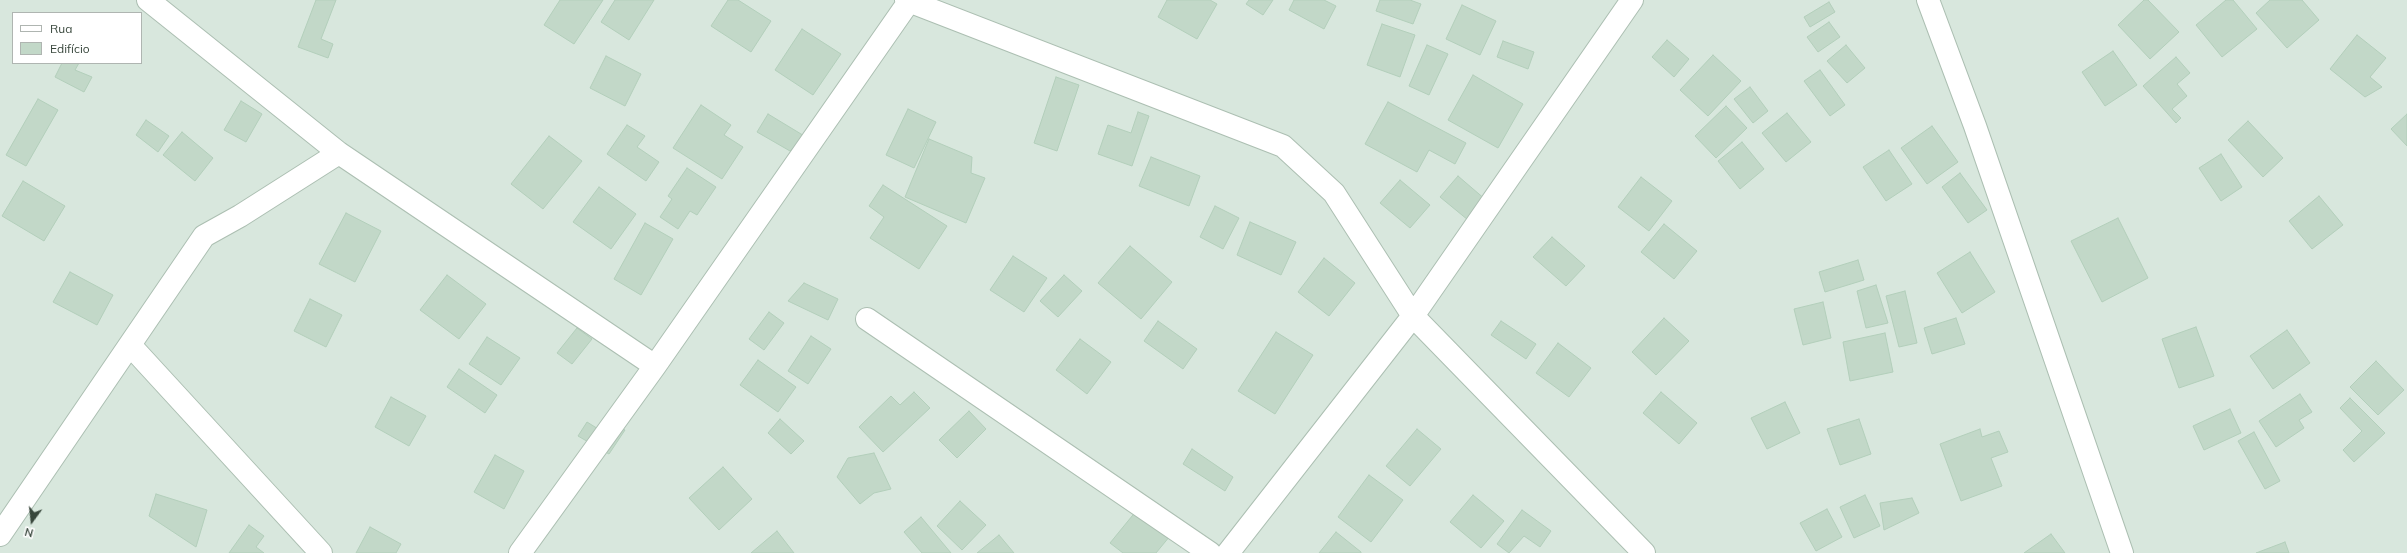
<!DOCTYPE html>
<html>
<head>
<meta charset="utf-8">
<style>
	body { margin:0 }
	#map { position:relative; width:2407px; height:553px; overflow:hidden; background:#e9f4ed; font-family:Mulish,sans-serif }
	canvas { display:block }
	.legend { position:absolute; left:12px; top:12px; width:130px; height:52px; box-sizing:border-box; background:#fff; border:1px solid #afb5b1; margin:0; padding:5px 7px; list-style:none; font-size:12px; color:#38473c }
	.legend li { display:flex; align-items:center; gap:8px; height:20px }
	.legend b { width:20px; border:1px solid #afb5b1 }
	.north { position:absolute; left:12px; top:501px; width:40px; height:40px; -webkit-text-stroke:3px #fff; paint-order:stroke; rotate:195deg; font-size:11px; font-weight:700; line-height:16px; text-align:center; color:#38473c }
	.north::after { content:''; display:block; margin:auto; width:14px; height:18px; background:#38473c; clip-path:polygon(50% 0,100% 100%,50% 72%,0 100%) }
</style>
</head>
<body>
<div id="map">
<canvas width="2407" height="553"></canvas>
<ul class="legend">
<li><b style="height:5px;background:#fff"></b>Rua</li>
<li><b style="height:11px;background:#c2d8c8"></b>Edifício</li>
</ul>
<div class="north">N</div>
</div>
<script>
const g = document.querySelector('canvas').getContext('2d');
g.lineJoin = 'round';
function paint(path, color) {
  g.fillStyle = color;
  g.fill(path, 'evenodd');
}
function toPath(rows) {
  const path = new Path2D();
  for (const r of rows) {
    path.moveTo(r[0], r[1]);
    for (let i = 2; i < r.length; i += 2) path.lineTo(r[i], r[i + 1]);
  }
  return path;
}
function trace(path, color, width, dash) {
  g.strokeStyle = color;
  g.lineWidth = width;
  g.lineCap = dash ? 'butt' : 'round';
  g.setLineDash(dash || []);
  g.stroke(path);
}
const residential = toPath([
	[0,0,2407,0,2407,553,0,553],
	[13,13,141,13,141,63,13,63]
]);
const building = toPath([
	[316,0,336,0,321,39,333,44,328,58,298,47,316,0],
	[560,0,603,0,574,44,544,25,560,0],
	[615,0,654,0,629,40,601,22,615,0],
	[728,0,738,0,771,21,751,52,711,26,728,0],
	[1167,0,1210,0,1217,4,1197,39,1158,17,1167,0],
	[1249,0,1273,0,1263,15,1246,4,1249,0],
	[1294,0,1324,0,1336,6,1324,29,1289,10,1294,0],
	[1380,0,1410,0,1421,4,1413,24,1376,11,1380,0],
	[2144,0,2148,0,2179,32,2150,59,2118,25,2144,0],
	[2226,0,2233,0,2257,29,2222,57,2196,25,2226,0],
	[2270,0,2302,0,2319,20,2287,48,2256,13,2270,0],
	[1829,2,1835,12,1810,27,1804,17,1829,2],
	[1462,5,1496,21,1480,55,1446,39,1462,5],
	[1829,22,1840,37,1818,52,1807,37,1829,22],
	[1382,24,1415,35,1400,77,1367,65,1382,24],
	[802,29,841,54,813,95,775,70,802,29],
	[2357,35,2386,58,2370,77,2382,87,2365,97,2330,69,2357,35],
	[1667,40,1689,59,1674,77,1652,57,1667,40],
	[1503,41,1534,52,1528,69,1497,57,1503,41],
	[1427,45,1448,54,1429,95,1409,86,1427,45],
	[1846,45,1865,68,1847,83,1827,61,1846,45],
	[2113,51,2137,85,2105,106,2082,72,2113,51],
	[1713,55,1741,81,1708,116,1680,90,1713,55],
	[606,56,641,74,625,106,590,88,606,56],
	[2176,57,2190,73,2177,84,2187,96,2172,109,2181,118,2176,123,2143,86,2176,57],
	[62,63,79,63,75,70,92,77,84,92,55,77,62,63],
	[1820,70,1845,105,1830,116,1804,81,1820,70],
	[1473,75,1523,104,1498,148,1448,120,1473,75],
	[1056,77,1079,85,1057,151,1034,143,1056,77],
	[1750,87,1768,111,1753,123,1734,99,1750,87],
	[38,99,58,110,26,166,6,155,38,99],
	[241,101,262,114,246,142,224,130,241,101],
	[1388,102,1466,143,1455,164,1429,150,1417,172,1365,144,1388,102],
	[701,105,731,125,724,135,743,147,722,179,673,148,701,105],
	[1726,106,1747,128,1716,158,1695,136,1726,106],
	[908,109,936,122,914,168,886,155,908,109],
	[1138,112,1149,116,1132,166,1098,154,1108,125,1131,133,1138,112],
	[1787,113,1811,142,1786,162,1762,133,1787,113],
	[768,114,806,137,790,151,757,132,768,114],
	[2407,114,2407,146,2391,129,2407,114],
	[146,120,169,136,158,152,136,135,146,120],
	[2248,121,2283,158,2263,177,2228,140,2248,121],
	[627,125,645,136,637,147,659,162,646,181,607,154,627,125],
	[1932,126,1958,162,1927,184,1901,148,1932,126],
	[182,132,213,158,195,181,163,155,182,132],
	[549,136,582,161,543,209,511,184,549,136],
	[929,139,972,157,971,173,985,178,966,223,905,197,929,139],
	[1742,142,1764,169,1740,189,1718,161,1742,142],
	[1889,150,1912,184,1886,201,1863,167,1889,150],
	[2221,154,2242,187,2221,201,2199,168,2221,154],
	[1151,157,1200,176,1189,206,1139,186,1151,157],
	[687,168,716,187,697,215,690,211,678,229,660,217,672,199,668,196,687,168],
	[1960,173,1987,210,1968,223,1942,187,1960,173],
	[1458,176,1486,200,1468,220,1440,197,1458,176],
	[1641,177,1672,201,1649,231,1618,207,1641,177],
	[1400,180,1430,205,1410,228,1380,203,1400,180],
	[23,181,65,206,44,241,2,216,23,181],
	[883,185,947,226,919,269,870,238,884,217,869,206,883,185],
	[599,187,636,214,611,249,573,222,599,187],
	[2319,196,2343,225,2312,249,2289,221,2319,196],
	[1215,206,1239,218,1223,249,1200,237,1215,206],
	[346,213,381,231,355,282,319,264,346,213],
	[2118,218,2148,278,2102,302,2071,241,2118,218],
	[1250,222,1296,242,1281,275,1237,255,1250,222],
	[645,223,673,239,641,295,614,279,645,223],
	[1664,224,1697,251,1674,279,1641,252,1664,224],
	[1552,237,1585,266,1566,286,1533,257,1552,237],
	[1130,246,1172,282,1141,319,1098,283,1130,246],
	[1970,252,1995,292,1962,313,1937,273,1970,252],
	[1013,256,1047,278,1024,312,990,290,1013,256],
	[1324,258,1355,283,1329,316,1298,292,1324,258],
	[1858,260,1864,280,1825,292,1819,272,1858,260],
	[70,272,113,295,97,325,53,302,70,272],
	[447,275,486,304,459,339,420,310,447,275],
	[1064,275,1082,291,1058,317,1040,301,1064,275],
	[804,283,838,299,828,320,788,301,804,283],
	[1876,285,1888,323,1866,328,1857,291,1876,285],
	[1905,291,1917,343,1899,347,1886,296,1905,291],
	[310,299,342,315,326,347,294,331,310,299],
	[1823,302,1831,338,1803,345,1794,309,1823,302],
	[769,312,784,323,764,350,749,339,769,312],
	[1664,318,1689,341,1656,375,1632,352,1664,318],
	[1956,318,1965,344,1932,354,1924,328,1956,318],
	[1158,321,1197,349,1183,369,1144,341,1158,321],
	[1501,321,1536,344,1526,359,1491,335,1501,321],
	[2196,327,2214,376,2179,388,2162,339,2196,327],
	[577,328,592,339,572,364,557,353,577,328],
	[2287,330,2310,363,2273,389,2250,356,2287,330],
	[1276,332,1313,355,1275,414,1238,391,1276,332],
	[1885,333,1893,372,1850,381,1843,342,1885,333],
	[811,336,831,349,808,384,788,371,811,336],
	[487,337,520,358,501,385,469,364,487,337],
	[1080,339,1111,362,1087,394,1056,370,1080,339],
	[1558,343,1591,368,1569,397,1536,373,1558,343],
	[758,360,796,387,778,412,740,385,758,360],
	[2376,361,2404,390,2378,415,2350,387,2376,361],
	[459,369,497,395,485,413,447,387,459,369],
	[914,392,930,408,883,452,859,427,891,396,900,405,914,392],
	[1661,392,1697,423,1679,444,1643,413,1661,392],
	[2300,394,2312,412,2299,420,2304,428,2276,447,2259,421,2300,394],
	[391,397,426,416,409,446,375,427,391,397],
	[2350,398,2385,433,2354,462,2343,450,2362,431,2340,408,2350,398],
	[1785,402,1800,433,1767,449,1751,418,1785,402],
	[2230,409,2241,433,2204,450,2193,426,2230,409],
	[969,411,986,429,957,458,939,440,969,411],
	[780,419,804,441,791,454,768,433,780,419],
	[1859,419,1871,454,1840,465,1827,429,1859,419],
	[610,421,625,430,609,454,578,436,587,422,603,432,610,421],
	[1417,429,1441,449,1410,486,1386,466,1417,429],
	[1980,429,1982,437,1999,431,2008,452,1991,458,2002,486,1961,501,1940,444,1980,429],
	[2254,432,2280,481,2265,489,2238,441,2254,432],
	[1192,449,1233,477,1225,491,1183,464,1192,449],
	[874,453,891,489,874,493,860,504,837,477,848,458,874,453],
	[495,455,524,471,504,509,474,492,495,455],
	[723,467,752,499,719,530,689,498,723,467],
	[1369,475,1403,500,1371,542,1338,517,1369,475],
	[156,494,207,510,196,547,149,516,156,494],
	[1473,495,1504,521,1481,548,1450,522,1473,495],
	[1865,495,1880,526,1854,538,1840,507,1865,495],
	[1912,498,1919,513,1884,530,1880,503,1912,498],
	[960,501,986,525,962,550,937,526,960,501],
	[1827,509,1842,537,1816,551,1800,523,1827,509],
	[1137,510,1170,536,1156,553,1123,553,1110,543,1137,510],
	[1522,510,1551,531,1540,547,1524,536,1509,553,1497,544,1522,510],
	[921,517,951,553,922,553,904,532,921,517],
	[249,525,264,536,256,547,264,553,229,553,249,525],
	[370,527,401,544,396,553,356,553,370,527],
	[777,531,794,553,751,553,777,531],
	[1336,532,1361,552,1361,553,1319,553,1336,532],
	[2051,534,2065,553,2024,553,2051,534],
	[999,535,1014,553,977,553,999,535],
	[2285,542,2289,553,2256,553,2285,542]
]);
const minor = toPath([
	[148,0,339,153,655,366],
	[906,0,1283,146,1334,193,1413,316,1644,553],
	[1928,0,1975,126,2122,553],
	[867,319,1210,553],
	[130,345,321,553],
	[0,535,204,236,240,216,339,153],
	[520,553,655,366,908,3],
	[1228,553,1413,316,1632,0]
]);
paint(residential, '#d8e7dd');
paint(building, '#c2d8c8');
trace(building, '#b3cfbb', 1);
trace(minor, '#acbfb2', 24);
trace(minor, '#fff', 22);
</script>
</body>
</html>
